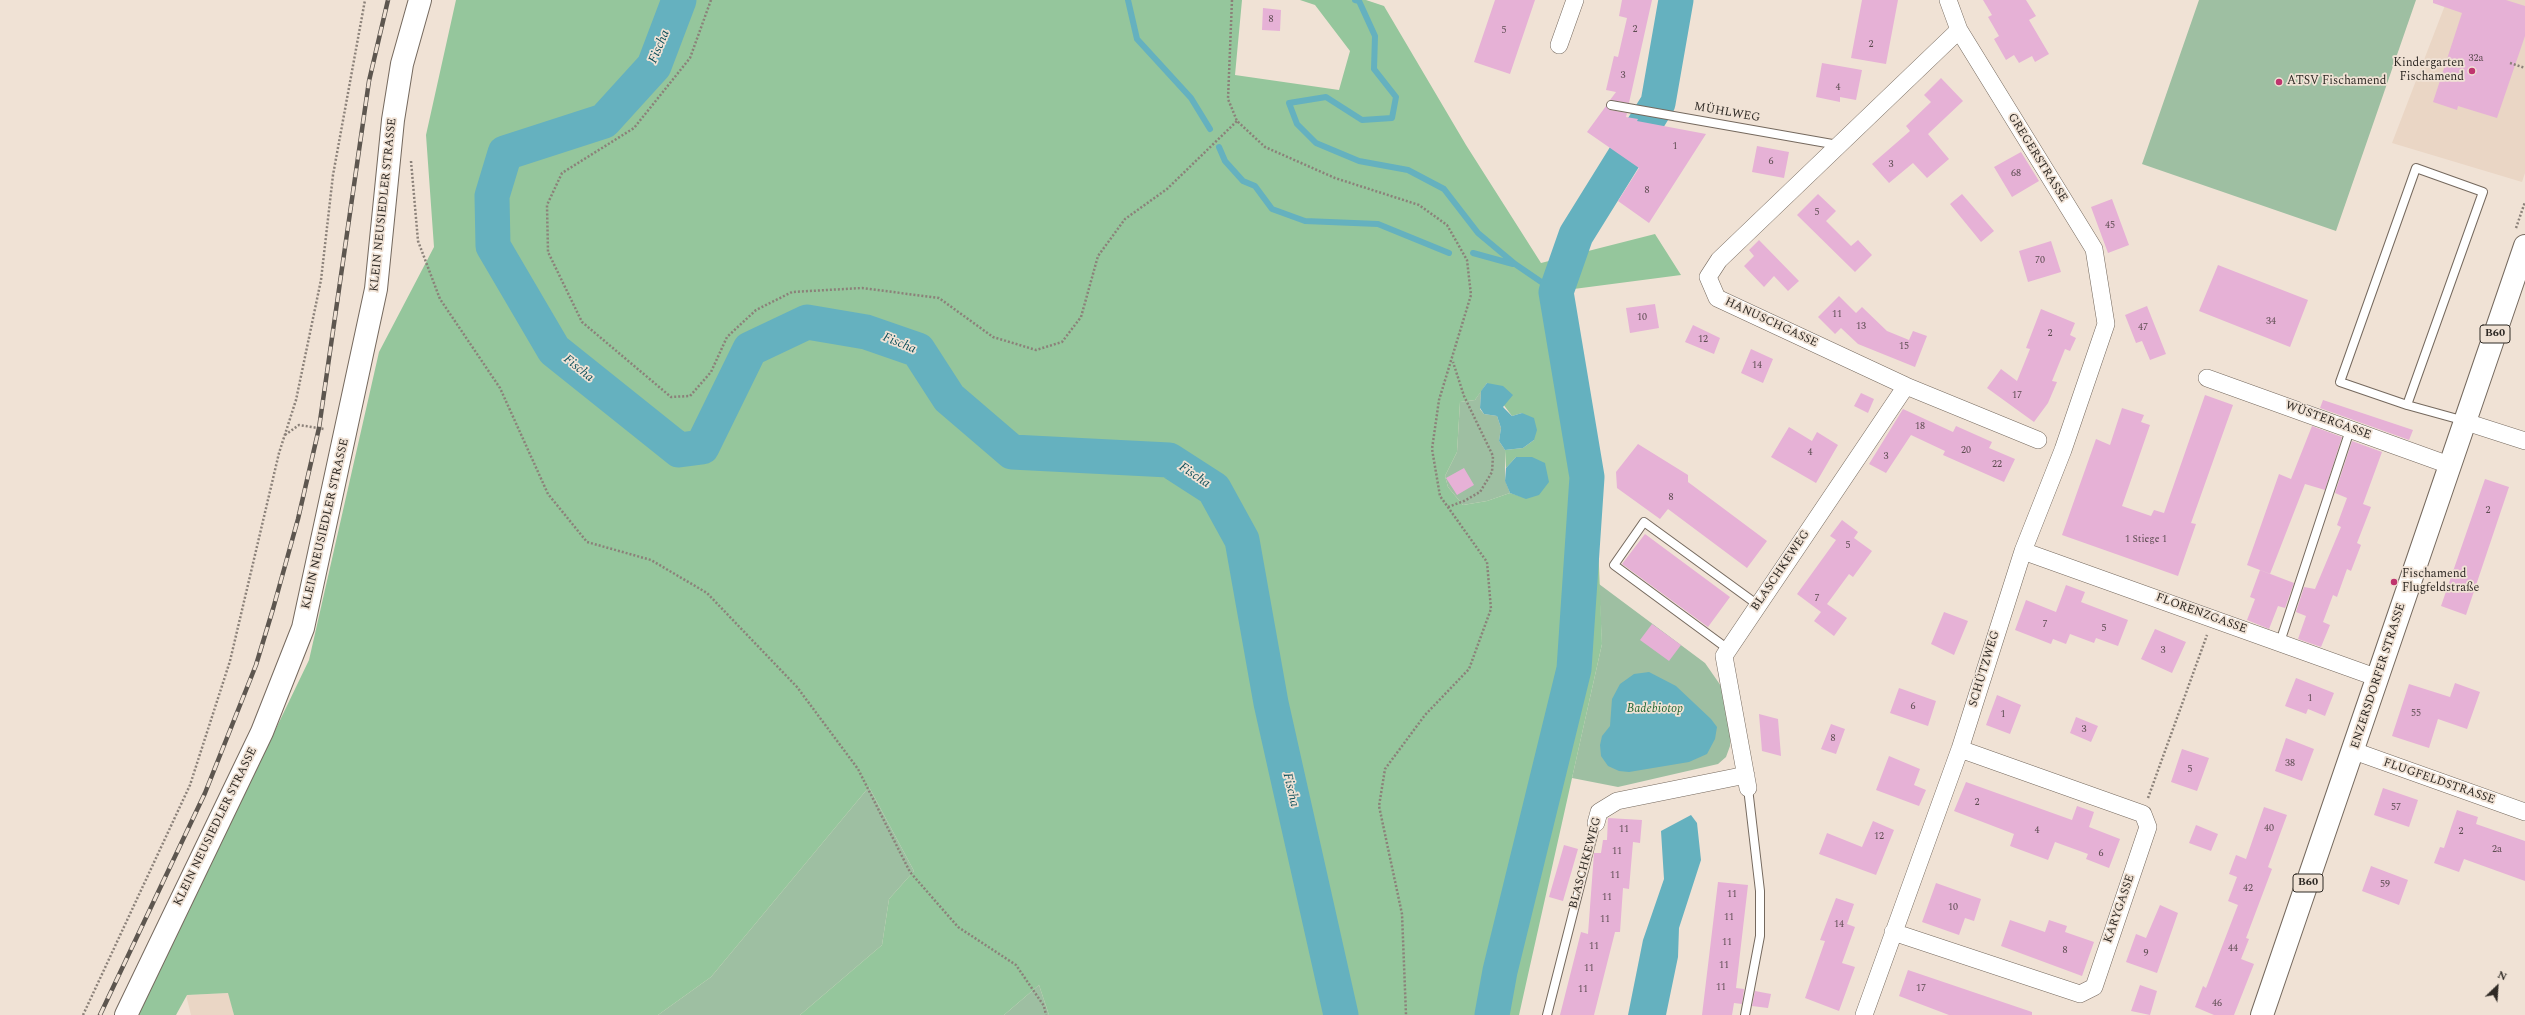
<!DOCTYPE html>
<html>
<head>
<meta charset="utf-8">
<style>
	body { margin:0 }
	#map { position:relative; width:2525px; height:1015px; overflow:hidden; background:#f0e2d5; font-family:Spectral,serif }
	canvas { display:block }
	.north { position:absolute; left:2477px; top:967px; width:40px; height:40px; -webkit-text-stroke:3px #f0e2d5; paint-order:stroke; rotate:25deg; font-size:11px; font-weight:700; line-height:16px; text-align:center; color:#2f2a25 }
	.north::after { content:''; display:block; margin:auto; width:14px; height:18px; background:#2f2a25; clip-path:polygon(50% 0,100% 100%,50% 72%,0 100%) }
</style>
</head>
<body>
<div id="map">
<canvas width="2525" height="1015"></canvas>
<div class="north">N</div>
</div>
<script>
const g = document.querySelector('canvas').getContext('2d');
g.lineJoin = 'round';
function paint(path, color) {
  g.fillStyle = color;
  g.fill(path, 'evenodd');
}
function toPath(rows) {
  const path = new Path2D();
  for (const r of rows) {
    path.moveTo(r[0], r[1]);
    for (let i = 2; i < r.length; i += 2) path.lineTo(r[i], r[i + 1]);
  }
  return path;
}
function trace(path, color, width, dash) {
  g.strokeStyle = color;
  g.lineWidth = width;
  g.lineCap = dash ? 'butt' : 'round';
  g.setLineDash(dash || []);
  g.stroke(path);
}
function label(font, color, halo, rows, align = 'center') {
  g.font = font + ' Spectral,serif';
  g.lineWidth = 3.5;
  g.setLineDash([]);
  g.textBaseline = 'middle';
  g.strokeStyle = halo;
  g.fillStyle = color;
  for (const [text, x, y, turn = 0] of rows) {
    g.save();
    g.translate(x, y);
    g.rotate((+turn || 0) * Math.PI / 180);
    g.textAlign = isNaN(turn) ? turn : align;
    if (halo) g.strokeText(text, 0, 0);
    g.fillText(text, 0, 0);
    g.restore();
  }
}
const built = toPath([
	[2447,0,2525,0,2525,173,2522,182,2392,143],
	[229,993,234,1015,191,1015,186,995]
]);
const green = toPath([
	[2199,0,2416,0,2336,231,2142,164],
	[1481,391,1480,409,1484,414,1497,416,1501,428,1499,441,1505,450,1505,480,1510,493,1487,501,1463,505,1448,487,1445,476,1457,452,1460,402,1475,400],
	[1599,584,1705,663,1721,686,1731,733,1730,746,1726,757,1718,764,1618,787,1572,778,1602,644],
	[869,787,914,871,889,899,882,945,800,1015,658,1015,711,977],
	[1039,985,1049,1015,1004,1015]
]);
const forest = toPath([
	[456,0,1242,0,1235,75,1339,90,1350,51,1315,5,1300,0,1366,0,1384,6,1466,145,1541,263,1655,234,1681,275,1566,290,1596,489,1602,644,1519,1015,1049,1015,1039,985,1004,1015,800,1015,882,945,889,899,914,871,869,787,711,977,658,1015,234,1015,228,993,187,995,176,1015,138,1015,309,660,379,352,434,247,426,135],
	[1487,383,1512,416,1522,413,1534,440,1523,448,1505,450,1506,468,1516,457,1526,498,1510,493,1487,501,1463,505,1448,487,1445,476,1457,452,1460,402,1475,400]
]);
const water = toPath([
	[1487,383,1503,386,1513,395,1503,407,1512,416,1522,413,1534,418,1537,430,1534,440,1523,448,1505,450,1499,441,1501,428,1497,416,1484,414,1480,408,1481,391],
	[1516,457,1532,457,1545,463,1549,482,1539,495,1526,499,1510,493,1505,481,1506,468],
	[1649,672,1676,686,1711,719,1717,727,1715,739,1707,754,1689,762,1629,772,1619,771,1608,766,1601,756,1600,745,1602,736,1610,726,1612,699,1620,684,1634,674],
	[1691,815,1697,823,1701,860,1679,928,1678,957,1666,1015,1628,1015,1643,940,1664,879,1661,831]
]);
const stream = toPath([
	[1128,0,1137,39,1191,98,1210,129],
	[1355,0,1359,1,1375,36,1374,69,1396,97,1392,118,1362,120,1326,97,1289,103,1297,124,1316,143,1359,161,1408,170,1444,189,1478,233,1515,264,1556,292],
	[1219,147,1225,161,1243,181,1255,186,1272,209,1305,221,1378,224,1449,253],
	[1473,253,1513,264]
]);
const river = toPath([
	[679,0,654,66,604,121,505,153,492,196,493,246,554,350,679,450,702,447,750,349,807,322,866,332,918,350,949,398,1012,452,1169,460,1214,489,1242,540,1271,703,1341,1015],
	[1492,1015,1500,971,1574,669,1587,477,1556,292,1576,235,1658,103,1676,0]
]);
const building = toPath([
	[1495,0,1535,0,1510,74,1474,62],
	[1622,0,1652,0,1629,103,1610,100,1616,92,1606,90,1614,56,1618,57,1627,18,1619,16],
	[1862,0,1898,0,1886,64,1851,58],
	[1983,0,2026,0,2036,16,2029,20,2049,54,2035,62,2032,56,2019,63,2014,55,2006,60,1994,39,1999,36,1988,17,1992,15],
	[2433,0,2506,0,2525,6,2525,36,2497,118,2458,106,2457,110,2433,102,2462,13,2433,3],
	[1263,8,1281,10,1280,31,1262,30],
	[1822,63,1862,70,1856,100,1840,97,1840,102,1816,97],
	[1941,78,1963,101,1928,134,1949,159,1927,178,1913,163,1889,183,1872,164,1910,131,1906,126,1931,102,1924,95],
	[1606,106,1610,110,1627,113,1626,117,1638,119,1637,121,1706,134,1649,223,1618,201,1639,168,1587,132],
	[1757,146,1789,152,1784,178,1752,172],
	[2021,152,2039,181,2012,197,1994,167],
	[1818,194,1836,211,1826,221,1851,246,1858,240,1872,255,1855,272,1797,215],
	[1962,194,1994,231,1981,242,1950,204],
	[2112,199,2129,245,2108,253,2091,207],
	[1759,240,1799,281,1788,291,1774,276,1764,287,1744,266,1754,256,1749,250],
	[2051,241,2061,272,2028,282,2019,251],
	[2218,265,2308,300,2290,347,2199,311],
	[1839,296,1856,313,1862,307,1887,331,1909,340,1913,331,1927,336,1915,367,1858,344,1841,328,1835,334,1818,317],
	[1655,304,1659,328,1630,333,1626,308],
	[2147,306,2166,354,2150,360,2142,341,2136,343,2125,315],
	[2041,309,2075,323,2070,335,2076,338,2070,351,2065,349,2052,381,2057,382,2048,403,2034,422,1987,388,2001,369,2017,381,2030,349,2026,348],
	[1693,325,1720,338,1714,354,1685,342],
	[1751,349,1773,359,1763,383,1741,373],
	[1861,393,1874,399,1868,413,1854,406],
	[2205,395,2233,405,2191,523,2196,524,2178,576,2062,535,2096,439,2110,445,2122,408,2144,415,2141,422,2150,425,2122,506,2151,516,2154,510,2164,513],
	[2323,400,2413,430,2409,440,2320,408],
	[1903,409,1953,432,1956,426,1992,442,1989,448,2015,459,2004,482,1943,455,1945,451,1911,435,1886,473,1869,464],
	[2312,426,2342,437,2325,490,2305,484,2270,574,2247,565,2279,474,2291,479],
	[1789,427,1812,441,1817,432,1838,445,1816,483,1771,457],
	[2352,441,2382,452,2363,504,2371,507,2357,543,2361,545,2351,571,2347,569,2337,597,2333,595,2323,622,2330,625,2321,647,2298,639,2306,616,2296,612,2304,587,2315,589,2341,527,2337,525,2347,498,2335,493],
	[1638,444,1688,475,1688,482,1767,541,1747,568,1668,509,1660,519,1617,488,1616,472],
	[1464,468,1474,485,1457,495,1446,478],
	[2485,479,2509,487,2466,615,2441,606],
	[1842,520,1858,532,1854,538,1872,551,1853,577,1849,574,1827,604,1847,618,1834,636,1814,621,1821,612,1797,594,1836,540,1830,536],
	[1645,534,1730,597,1708,627,1622,564],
	[2260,570,2294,583,2285,608,2278,606,2269,629,2247,620,2255,599,2250,597],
	[2066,585,2085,592,2081,602,2128,620,2118,646,2096,638,2094,643,2070,634,2066,644,2053,639,2051,644,2015,630,2026,600,2056,612],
	[1944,612,1968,621,1954,655,1931,644],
	[1652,624,1681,645,1669,661,1640,640],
	[2155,629,2186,642,2172,673,2141,659],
	[2296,678,2334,693,2325,716,2308,709,2306,714,2285,706],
	[2455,683,2480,692,2467,729,2438,719,2429,748,2392,736,2409,684,2450,697],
	[1899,688,1936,701,1928,726,1890,713],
	[1997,695,2021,705,2010,734,1986,725],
	[1759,714,1778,719,1781,756,1762,751],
	[2076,717,2098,726,2091,742,2070,733],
	[1831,724,1845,729,1836,754,1821,749],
	[2286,738,2314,749,2302,781,2275,771],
	[2182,749,2209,758,2197,791,2171,782],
	[1889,756,1920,769,1914,785,1926,790,1919,806,1876,790],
	[1966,782,2072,820,2077,806,2094,812,2089,827,2120,839,2109,868,2086,859,2088,854,2055,842,2048,860,2010,846,2014,834,1954,811],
	[2383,788,2418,800,2409,827,2374,815],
	[2264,807,2287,815,2268,867,2272,869,2246,938,2249,939,2241,959,2254,964,2234,1015,2214,1015,2195,1007,2203,986,2206,988,2238,905,2228,901,2237,877,2229,874,2236,855,2246,859],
	[2457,810,2478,817,2476,824,2525,841,2525,881,2464,859,2459,872,2434,863,2440,847,2444,848],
	[1608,818,1642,820,1640,843,1633,842,1629,889,1623,888,1620,932,1615,932,1594,1015,1560,1015,1581,932,1588,934,1594,853,1601,853,1603,840,1607,840],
	[1873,821,1894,830,1876,875,1819,854,1827,833,1862,847],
	[2196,825,2218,834,2211,851,2189,843],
	[1564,845,1578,849,1563,901,1549,897],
	[2371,866,2408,880,2399,905,2362,891],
	[1718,882,1748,885,1736,988,1744,989,1742,1004,1734,1003,1732,1015,1702,1015],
	[1936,883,1981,899,1974,921,1965,918,1959,935,1922,922],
	[1836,898,1854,904,1847,924,1855,927,1842,963,1855,967,1839,1011,1805,998,1825,941,1820,940],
	[2160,905,2178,913,2157,973,2126,962,2136,934,2146,938],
	[2010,920,2045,932,2049,920,2067,926,2065,932,2094,942,2082,976,2001,946],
	[1908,970,2032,1012,2032,1015,1949,1015,1899,996],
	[2140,985,2157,991,2150,1015,2131,1011],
	[1755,991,1771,994,1768,1008,1752,1006]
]);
const path = toPath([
	[711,0,690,58,634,128,562,173,547,205,548,252,582,322,671,397,690,396,711,372,727,337,756,310,792,292,862,288,939,298,993,337,1036,350,1062,342,1081,317,1098,256,1125,219,1167,189,1237,121],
	[1232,0,1228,99,1237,121,1265,147,1335,178,1419,205,1447,225,1467,260,1471,295,1439,400,1432,449,1440,496,1487,562,1491,609,1469,669,1425,715,1385,769,1379,806,1402,914,1406,1015],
	[2510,63,2525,68],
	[411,161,418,241,440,299,500,388,548,494,587,542,651,560,707,593,797,687,858,769,910,872,958,927,1016,965,1044,1006,1046,1015],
	[2516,228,2525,202],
	[285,435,299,425,324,429],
	[1448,507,1464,501,1480,492,1492,472,1493,456,1464,396,1453,362],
	[2148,798,2207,635],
	[83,1015,190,785,230,661,279,453,296,400,321,280,333,175,365,0]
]);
const lane = toPath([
	[1611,105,1838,145],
	[2407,405,2483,192,2416,168,2340,382,2407,405,2465,421],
	[2280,642,2350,430],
	[1728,649,1614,565,1644,522,1758,605],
	[1547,1015,1596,823],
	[1745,1015,1760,936,1760,891,1748,788]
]);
const street = toPath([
	[1959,30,1719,260,1708,277,1717,298,1906,386,2038,440],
	[1559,45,1575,0],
	[2207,378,2449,465],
	[2466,422,2525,441],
	[2023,551,2378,678],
	[2354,751,2525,812],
	[1748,788,1724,656,1906,386],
	[1596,823,1599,812,1617,801,1746,775],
	[1893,932,2080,994,2094,987,2148,827,2143,814,1960,749],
	[1864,1015,1960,749,2023,551,2063,450,2106,324,2094,249,1959,30,1948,0]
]);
const secondary = toPath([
	[126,1015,262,732,303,628,376,289,393,120,402,64,420,0]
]);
const primary = toPath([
	[2262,1015,2525,246]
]);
const rail = toPath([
	[100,1015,205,793,256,665,273,609,298,519,319,428,369,81,388,0]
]);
const markers = [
	[2472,71,4,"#bf356e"],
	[2279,82,4,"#bf356e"],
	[2394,582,4,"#bf356e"]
];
const numberNames = [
	["8",1271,20],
	["2",1635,30],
	["5",1504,31],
	["2",1871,45],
	["32a",2476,59],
	["3",1623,76],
	["4",1838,88],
	["1",1675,147],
	["6",1771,162],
	["3",1891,165],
	["68",2016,174],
	["8",1647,191],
	["5",1817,213],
	["45",2110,226],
	["70",2040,261],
	["11",1837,315],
	["10",1642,318],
	["34",2271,322],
	["13",1861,327],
	["47",2143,328],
	["2",2050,334],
	["12",1703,340],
	["15",1904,347],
	["14",1757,366],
	["17",2017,396],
	["18",1920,427],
	["20",1966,451],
	["4",1810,453],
	["3",1886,457],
	["22",1997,465],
	["8",1671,498],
	["2",2488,511],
	["1 Stiege 1",2146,540],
	["5",1848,546],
	["7",1817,599],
	["7",2045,625],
	["5",2104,629],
	["3",2163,651],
	["1",2310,699],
	["6",1913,707],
	["55",2416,714],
	["1",2003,715],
	["3",2084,730],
	["8",1833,739],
	["38",2290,764],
	["5",2190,770],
	["2",1977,803],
	["57",2396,808],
	["40",2269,829],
	["11",1624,830],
	["4",2037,831],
	["2",2461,832],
	["12",1879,837],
	["2a",2497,850],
	["11",1617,852],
	["6",2101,854],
	["11",1615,876],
	["59",2385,885],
	["42",2248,889],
	["11",1732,895],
	["11",1607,898],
	["10",1953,908],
	["11",1729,918],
	["11",1605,920],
	["14",1839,925],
	["11",1727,943],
	["11",1594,947],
	["44",2233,949],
	["8",2065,951],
	["9",2146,954],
	["11",1724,966],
	["11",1589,969],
	["11",1721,988],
	["17",1921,989],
	["11",1583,990],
	["46",2217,1004]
];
const shields = [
	[2495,334,30],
	[2308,883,30]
];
const shieldNames = [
	["B60",2495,334],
	["B60",2308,883]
];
const poiNames = [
	["Kindergarten",2464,64,"right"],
	["Fischamend",2464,78,"right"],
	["ATSV Fischamend",2287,82],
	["Fischamend",2402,575],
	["Flugfeldstraße",2402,589]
];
const streetNames = [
	["MÜHLWEG",1727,113,10],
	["GREGERSTRASSE",2037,158,58],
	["KLEIN NEUSIEDLER STRASSE",384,205,-84],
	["HANUSCHGASSE",1771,323,25],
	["WÜSTERGASSE",2328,421,20],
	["KLEIN NEUSIEDLER STRASSE",326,524,-77],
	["BLASCHKEWEG",1781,571,-56],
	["FLORENZGASSE",2201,614,20],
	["SCHÜTZWEG",1985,669,-73],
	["ENZERSDORFER STRASSE",2379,676,-72],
	["FLUGFELDSTRASSE",2439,782,19],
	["KLEIN NEUSIEDLER STRASSE",216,827,-64],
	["BLASCHKEWEG",1586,863,-75],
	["KARYGASSE",2120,909,-71]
];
const parkNames = [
	["Badebiotop",1655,710]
];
const waterNames = [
	["Fischa",660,47,-67],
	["Fischa",899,344,22],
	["Fischa",578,369,39],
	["Fischa",1194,476,34],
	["Fischa",1290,790,77]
];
paint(built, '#ead6c5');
paint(green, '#9ebfa2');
paint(forest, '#95c69c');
paint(water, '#65b1bf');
trace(stream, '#65b1bf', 6);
trace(river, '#65b1bf', 35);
paint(building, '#e6b1d6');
trace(lane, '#75695e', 10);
trace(street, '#75695e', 18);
trace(secondary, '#75695e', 24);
trace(primary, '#75695e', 24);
trace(path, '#8b8179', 2.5, [2, 2]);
trace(lane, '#fff', 8);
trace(street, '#fff', 17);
trace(secondary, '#fff', 22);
trace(primary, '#fff', 22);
trace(rail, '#5d564f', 4.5);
trace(rail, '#f0e2d5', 3, [9]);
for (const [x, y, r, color] of markers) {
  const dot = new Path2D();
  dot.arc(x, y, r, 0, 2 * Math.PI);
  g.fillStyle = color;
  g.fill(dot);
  trace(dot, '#f0e2d5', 1.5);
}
label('10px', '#5d4c51', null, numberNames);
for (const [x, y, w] of shields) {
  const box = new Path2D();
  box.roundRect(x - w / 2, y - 9, w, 18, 3);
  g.fillStyle = '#f0e2d5';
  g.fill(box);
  trace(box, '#2f2a25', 1);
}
label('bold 11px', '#2f2a25', null, shieldNames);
label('12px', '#2f2a25', '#f0e2d5', poiNames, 'left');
label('12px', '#2f2a25', '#f0e2d5', streetNames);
label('italic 12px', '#216733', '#f0e2d5', parkNames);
label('italic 13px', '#0f515c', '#f0e2d5', waterNames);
</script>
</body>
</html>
